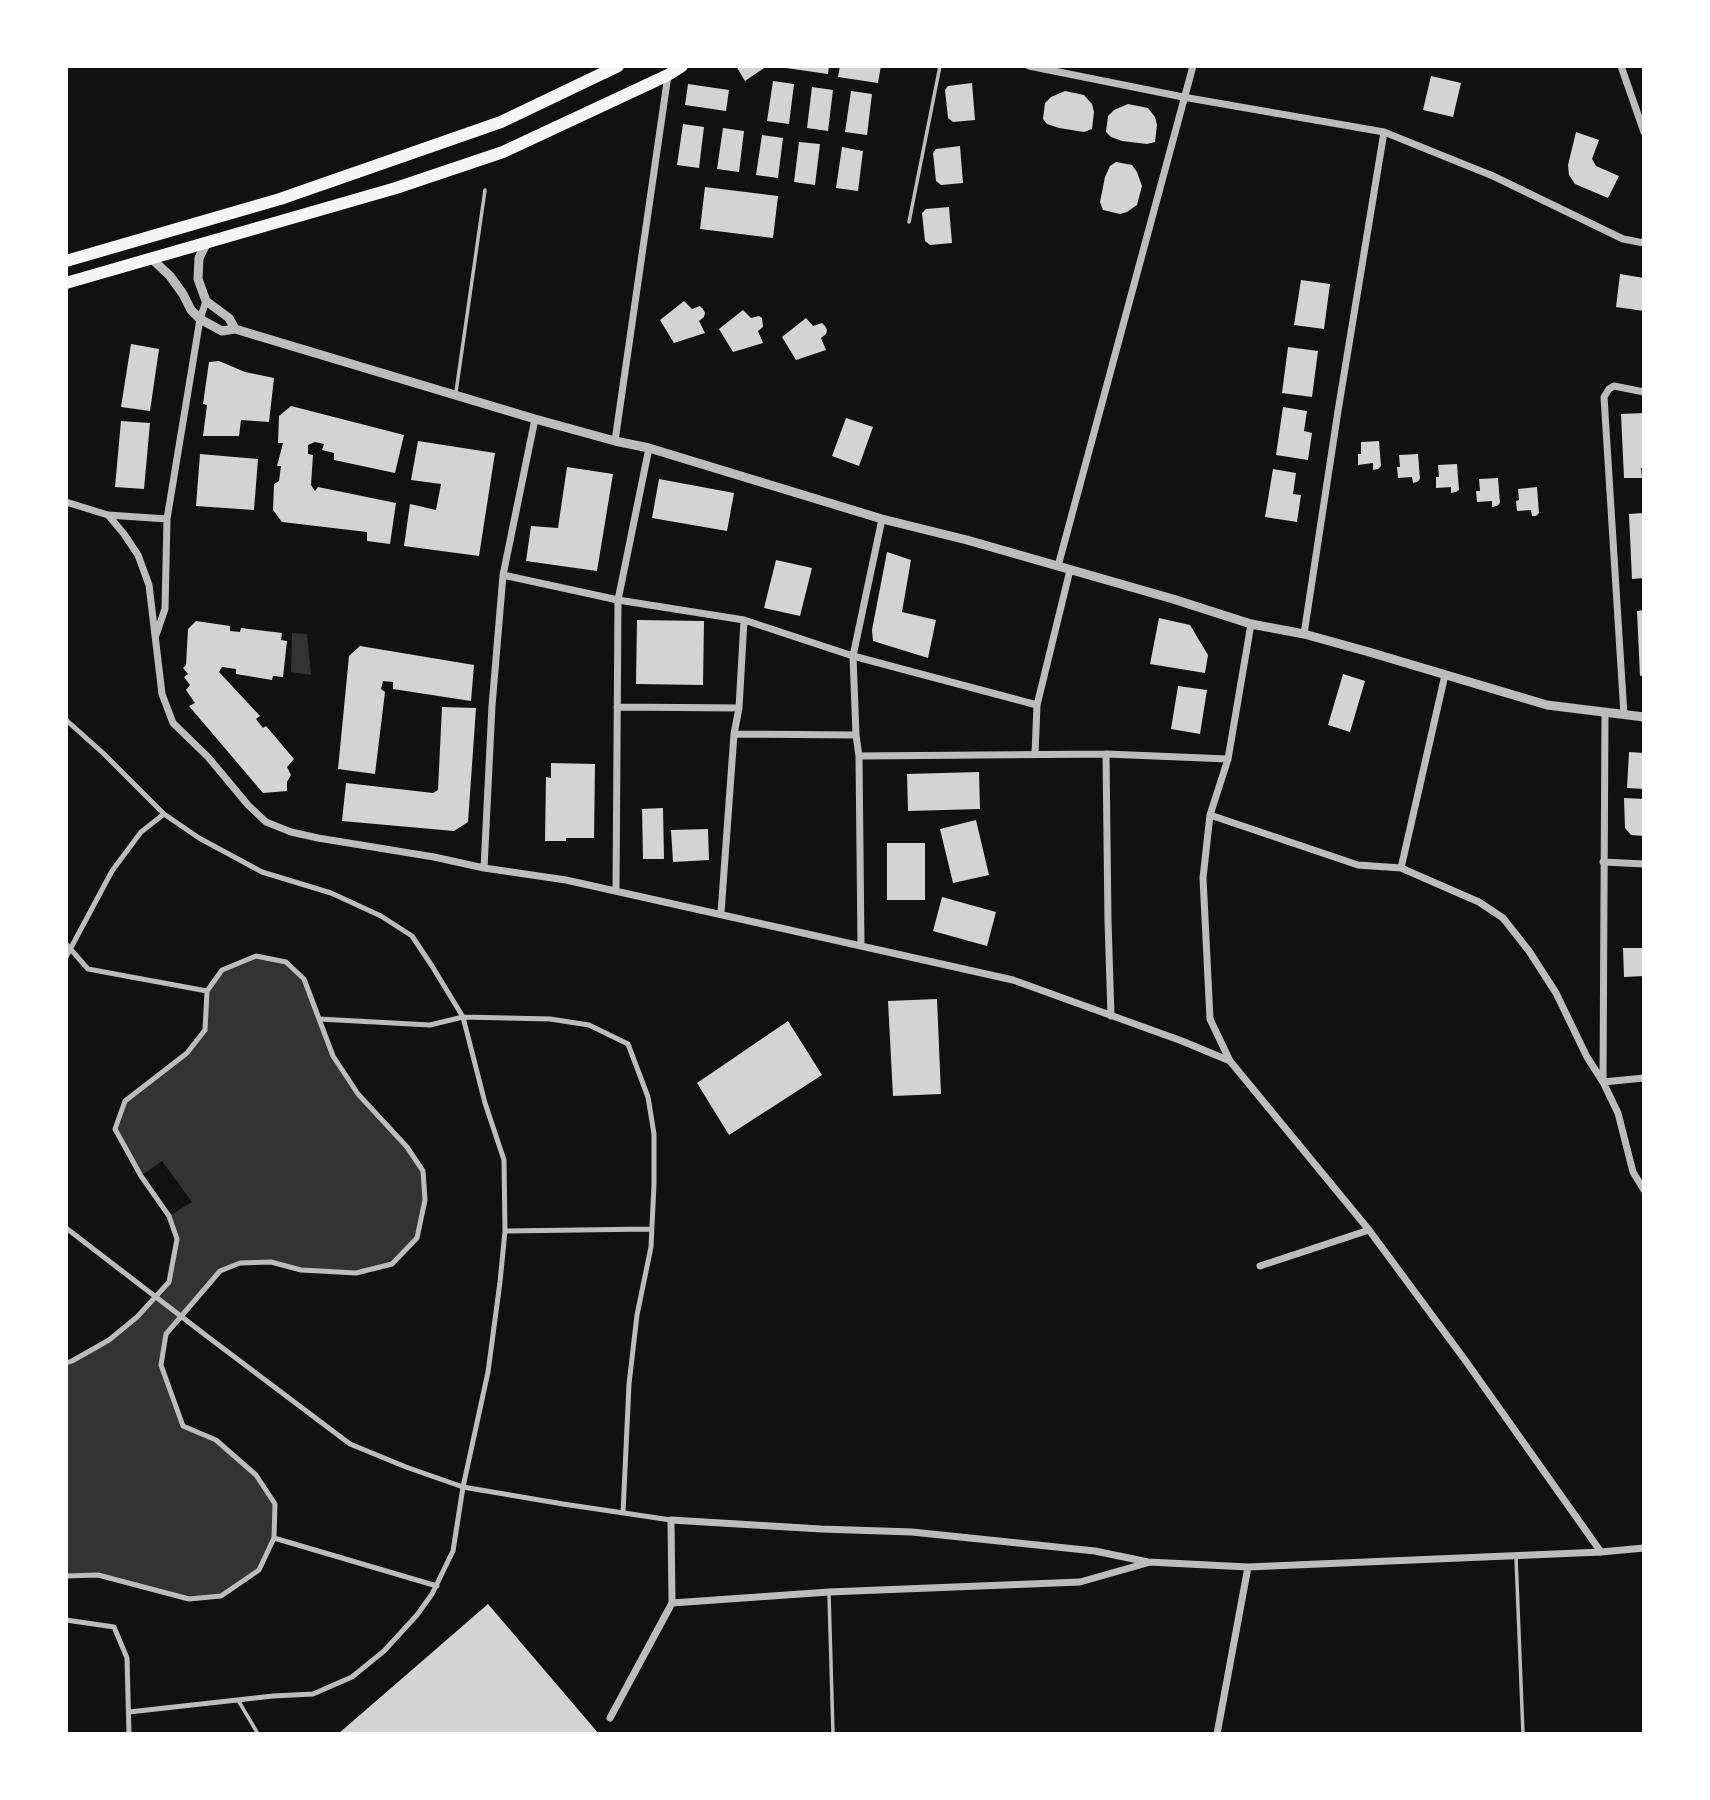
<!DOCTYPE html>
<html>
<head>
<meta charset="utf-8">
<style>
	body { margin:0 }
	#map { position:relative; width:1710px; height:1800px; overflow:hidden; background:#111; font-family:Signika,sans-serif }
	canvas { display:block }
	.frame { position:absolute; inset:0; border:68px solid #fff; pointer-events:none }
</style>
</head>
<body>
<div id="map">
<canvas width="1710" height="1800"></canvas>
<div class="frame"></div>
</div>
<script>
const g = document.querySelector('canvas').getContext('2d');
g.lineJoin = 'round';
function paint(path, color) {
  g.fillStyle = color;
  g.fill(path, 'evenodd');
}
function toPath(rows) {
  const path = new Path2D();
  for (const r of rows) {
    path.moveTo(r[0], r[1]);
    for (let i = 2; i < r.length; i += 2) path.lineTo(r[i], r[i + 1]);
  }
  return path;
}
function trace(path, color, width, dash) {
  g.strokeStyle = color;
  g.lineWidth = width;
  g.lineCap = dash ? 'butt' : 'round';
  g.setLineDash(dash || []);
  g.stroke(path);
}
const water = toPath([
	[292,633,307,634,311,675,291,672],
	[256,956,286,962,304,979,333,1056,358,1094,407,1147,423,1171,425,1200,417,1238,392,1264,356,1273,301,1270,271,1262,240,1263,220,1272,166,1334,161,1365,183,1426,216,1440,256,1475,275,1504,274,1538,259,1570,221,1596,189,1599,98,1575,67,1576,67,1363,109,1340,137,1317,169,1282,177,1239,169,1216,192,1202,162,1161,141,1176,115,1129,125,1101,187,1053,205,1030,207,991,222,970]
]);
const building = toPath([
	[736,66,767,66,745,81],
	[786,66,829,66,828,74,786,68],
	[840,66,881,66,878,83,838,77],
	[1431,76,1461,83,1453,117,1423,110],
	[773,81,794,84,789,124,767,121],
	[972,83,975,120,953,122,948,118,945,90,948,86],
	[688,84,729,90,726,111,685,105],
	[812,87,833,90,828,131,807,128],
	[851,91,872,94,867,135,845,132],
	[1065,91,1084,95,1092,104,1094,112,1092,129,1084,132,1059,128,1047,124,1043,119,1045,103,1051,97],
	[1128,104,1148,108,1155,117,1157,125,1155,142,1147,144,1122,141,1111,137,1106,132,1108,116,1114,110],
	[683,124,704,127,699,168,677,165],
	[723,128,744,131,739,172,717,169],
	[1576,132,1599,140,1592,159,1596,166,1619,176,1608,198,1575,184,1569,175,1568,165],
	[762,135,783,138,778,178,756,175],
	[799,142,820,144,815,185,794,182],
	[960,146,963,183,941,185,936,181,933,153,936,149],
	[842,147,863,151,858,191,836,188],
	[1116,162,1132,165,1137,172,1142,186,1137,205,1127,212,1120,214,1103,210,1100,202,1105,177,1110,166],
	[705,187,778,196,773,238,700,229],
	[949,207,952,243,930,245,925,241,922,213,926,209],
	[1620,274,1644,278,1644,311,1616,307],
	[1301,280,1330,284,1324,329,1294,325],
	[684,301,692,309,700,306,703,309,705,313,704,317,699,321,705,333,674,343,660,320],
	[743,310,751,318,759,316,762,318,763,327,758,331,763,343,733,352,719,329],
	[806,318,813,326,822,323,825,326,827,330,826,334,821,338,826,350,796,360,782,337],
	[131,344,159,349,150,411,121,407],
	[1288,347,1318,351,1312,397,1282,393],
	[219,361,245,372,274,378,269,422,241,420,239,436,203,436,207,405,203,404,209,362],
	[291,406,404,435,395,473,334,460,334,453,322,450,324,444,315,442,308,445,308,454,313,455,311,485,315,491,318,487,396,503,390,544,367,541,367,532,282,522,273,510,274,484,279,481,281,466,277,466,283,443,278,443,279,416],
	[1283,407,1307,411,1304,431,1312,433,1308,460,1276,455],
	[1644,413,1644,468,1641,468,1642,478,1624,478,1621,414],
	[846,418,873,427,859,466,832,456],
	[121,421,150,423,144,489,115,487],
	[418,441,495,453,479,556,404,546,410,504,436,510,441,484,411,480],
	[1379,441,1381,466,1378,469,1373,470,1373,463,1358,465,1358,454,1361,454,1361,442],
	[200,454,258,459,254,510,196,506],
	[1418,454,1420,479,1417,482,1413,483,1412,477,1398,478,1397,467,1400,467,1399,455],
	[1457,464,1459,490,1456,492,1451,493,1451,487,1436,488,1436,477,1439,477,1438,465],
	[567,467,613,474,597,571,526,561,531,526,558,528],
	[1273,469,1296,473,1293,494,1301,495,1297,522,1265,517],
	[1498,478,1500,503,1497,506,1492,507,1492,501,1477,502,1476,491,1480,491,1479,479],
	[659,479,734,493,727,531,652,518],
	[1537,487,1539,513,1536,516,1532,516,1531,510,1517,511,1516,501,1519,500,1518,489],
	[1644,513,1644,578,1632,579,1629,514],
	[887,552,911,560,902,612,936,620,928,658,873,641,872,630],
	[776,560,812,568,800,616,764,608],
	[1644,610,1644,675,1640,676,1637,611],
	[1159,618,1190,625,1208,655,1205,673,1150,664],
	[637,620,704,621,703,685,636,684],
	[196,621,230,626,230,631,240,632,241,628,282,633,281,640,287,641,283,677,273,676,272,680,236,674,236,669,222,667,219,672,260,716,256,719,263,728,266,726,294,759,287,767,291,775,287,782,287,791,263,793,189,706,195,703,186,690,190,685,184,677,188,674,183,668,186,665,188,629],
	[360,646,474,665,471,701,393,689,393,682,383,681,381,689,385,692,375,774,338,769,349,656],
	[1343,674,1365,681,1350,732,1328,725],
	[1178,686,1207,690,1200,734,1171,729],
	[442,707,476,708,468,822,454,831,342,821,346,783,433,793,438,790],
	[1629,752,1644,753,1644,789,1627,788],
	[551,763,595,764,594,838,566,838,566,841,545,841,546,777,551,778],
	[979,772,980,809,908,811,907,774],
	[1624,798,1644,799,1644,836,1631,835,1625,828],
	[663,808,664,859,643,859,642,809],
	[976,820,989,875,953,883,940,829],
	[708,829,709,860,673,862,671,830],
	[887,843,925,843,925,900,887,900],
	[942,897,996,912,987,946,933,931],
	[1623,948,1644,948,1644,976,1624,977],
	[937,999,941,1094,893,1096,888,1001],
	[788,1021,822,1075,729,1135,697,1083],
	[488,1604,599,1734,338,1734]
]);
const service = toPath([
	[909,222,940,66],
	[456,392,485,190],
	[1516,1557,1523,1734],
	[829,1594,833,1734],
	[238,1700,258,1734]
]);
const pedestrian = toPath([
	[66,720,103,753,164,814,199,838,262,872,331,893,381,916,412,936,432,966,463,1017,485,1103,504,1160,505,1231,500,1282,488,1372,463,1487,453,1551,432,1594,417,1615,384,1651,352,1677,313,1694,273,1696,129,1712],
	[66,944,88,969,207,991],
	[66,957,112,871,141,832,164,814],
	[319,1019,430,1025,463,1017,550,1019,589,1025,628,1044,648,1097,654,1134,654,1184,651,1247,637,1315,629,1384,623,1513],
	[66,1228,208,1337,350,1444,406,1467,463,1487,563,1504,671,1520],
	[505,1231,651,1229],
	[66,1363,72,1361,109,1340,137,1317,169,1282,177,1239,169,1216,141,1176,115,1129,125,1101,187,1053,205,1030,207,991,222,970,256,956,286,962,304,979,333,1056,358,1094,407,1147,423,1171,425,1200,417,1238,392,1264,356,1273,301,1270,271,1262,240,1263,220,1271,166,1334,161,1365,183,1426,216,1440,256,1475,275,1504,274,1538,259,1570,221,1596,189,1599,98,1575,66,1576],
	[274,1538,437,1586],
	[66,1620,114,1627,127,1658,129,1734]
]);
const minor = toPath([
	[1029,66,1183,97,1384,132,1493,176,1623,239,1644,243],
	[1621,66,1644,132],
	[615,441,668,75],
	[66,502,108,515,124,534,138,555,149,585,162,694,173,723,208,757,248,805,266,822,291,832,318,838,434,857,484,868,566,880,1013,980,1182,1041,1230,1061],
	[108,515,167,519],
	[1058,566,1193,66],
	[503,575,618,600,744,620,853,656,1037,705],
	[1251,624,1228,759,1210,815,1203,878,1210,1019,1230,1061,1369,1230,1465,1360,1601,1552],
	[1304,634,1338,411,1384,132],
	[156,635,165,609,167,519,200,319,206,301],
	[617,707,739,708],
	[1605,712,1603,1082,1644,1078],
	[1624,715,1604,397,1609,389,1614,386,1644,392],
	[734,734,856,735],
	[1035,754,1037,705,1070,570],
	[1106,754,1108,921,1111,1016],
	[859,756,1106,754,1228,759],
	[1210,815,1358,865,1401,868,1479,902,1503,918,1529,951,1556,993,1587,1057,1603,1082,1618,1113,1633,1172,1644,1190],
	[1603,862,1644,864],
	[484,868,492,706,503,575,535,419],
	[1401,868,1445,675],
	[616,891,618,600,649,448],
	[721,913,734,734,739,708,744,620],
	[861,946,859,756,856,735,853,656,882,519],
	[1260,1266,1369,1230],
	[672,1603,829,1592,1080,1582,1147,1563],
	[610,1718,672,1603,671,1520,821,1529,912,1532,1095,1551,1148,1562,1248,1567,1601,1552,1644,1548],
	[1217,1734,1248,1567]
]);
const tertiary = toPath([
	[207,242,199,258,198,279,206,301,229,318,235,329],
	[152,259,170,276,183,294,191,310,200,319,222,331,235,329,535,419,615,441,649,448,882,519,967,540,1173,599,1251,624,1304,634,1369,652,1547,705,1644,717]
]);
const primary = toPath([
	[66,261,280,199,501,122,618,66],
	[66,283,396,188,503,152,668,75,682,66]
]);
paint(water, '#333');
paint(building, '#d3d3d3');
trace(service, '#bcbcbc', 3.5);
trace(pedestrian, '#bcbcbc', 5);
trace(minor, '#bcbcbc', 7);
trace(tertiary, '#bcbcbc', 9);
trace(primary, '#f5f5f5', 12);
</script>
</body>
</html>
